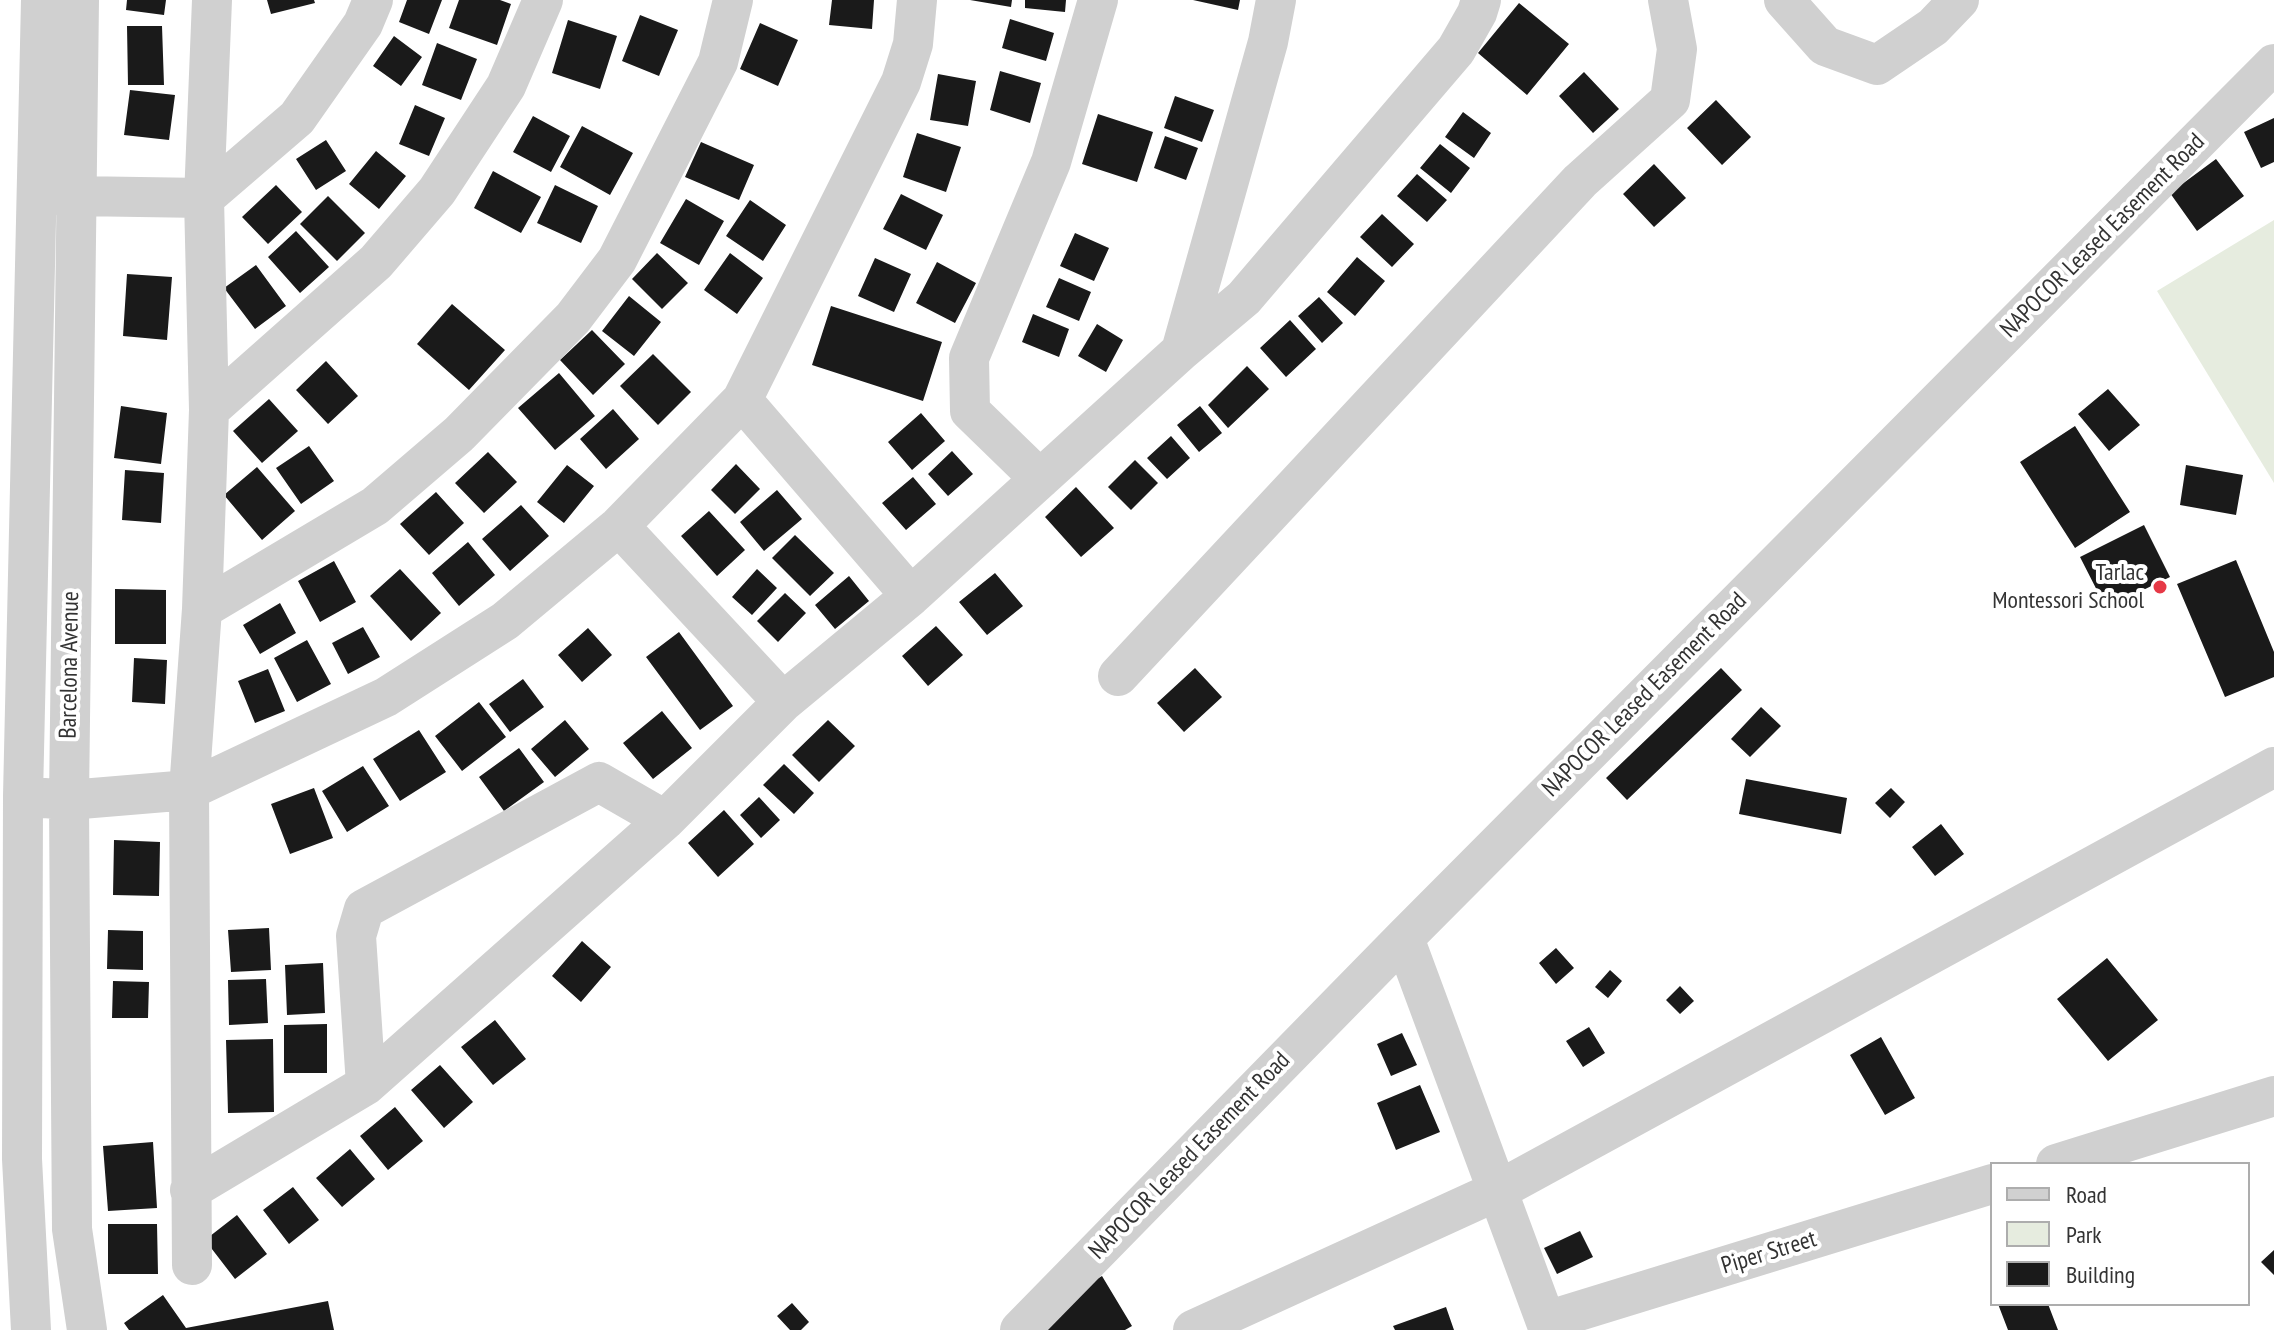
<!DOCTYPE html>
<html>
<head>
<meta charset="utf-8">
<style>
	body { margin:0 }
	#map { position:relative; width:2274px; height:1330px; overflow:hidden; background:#fff; font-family:"PT Sans Narrow",sans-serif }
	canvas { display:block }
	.legend { position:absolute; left:1990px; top:1162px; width:260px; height:144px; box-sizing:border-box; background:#fff; border:2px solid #adadad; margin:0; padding:10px 14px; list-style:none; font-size:24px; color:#333 }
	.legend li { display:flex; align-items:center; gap:16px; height:40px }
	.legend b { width:40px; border:2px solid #adadad }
</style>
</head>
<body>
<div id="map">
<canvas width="2274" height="1330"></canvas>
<ul class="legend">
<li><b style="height:10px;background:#d0d0d0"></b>Road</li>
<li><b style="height:22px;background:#e6ecdf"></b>Park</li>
<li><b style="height:22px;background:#1a1a1a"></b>Building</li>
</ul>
</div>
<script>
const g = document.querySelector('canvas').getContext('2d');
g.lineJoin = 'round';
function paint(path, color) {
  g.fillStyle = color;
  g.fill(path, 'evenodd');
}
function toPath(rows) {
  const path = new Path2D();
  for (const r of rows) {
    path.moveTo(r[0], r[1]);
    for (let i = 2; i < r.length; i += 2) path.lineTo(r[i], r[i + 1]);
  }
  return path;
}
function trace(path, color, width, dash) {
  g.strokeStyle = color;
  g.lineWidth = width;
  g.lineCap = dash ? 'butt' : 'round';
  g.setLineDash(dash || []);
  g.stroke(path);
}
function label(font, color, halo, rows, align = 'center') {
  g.font = font + ' "PT Sans Narrow",sans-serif';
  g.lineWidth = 8;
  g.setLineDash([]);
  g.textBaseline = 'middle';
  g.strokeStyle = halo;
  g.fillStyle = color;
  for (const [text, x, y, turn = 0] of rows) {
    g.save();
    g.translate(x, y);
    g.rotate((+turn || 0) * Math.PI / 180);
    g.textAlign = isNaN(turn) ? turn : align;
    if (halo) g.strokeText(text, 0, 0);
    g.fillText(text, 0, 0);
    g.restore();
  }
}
const green = toPath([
	[2274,220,2274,483,2157,291]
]);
const building = toPath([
	[127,0,166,0,164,15,126,10],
	[267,0,314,0,315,3,271,14],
	[407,0,442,0,429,34,399,22],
	[459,0,500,0,511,4,497,45,449,28],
	[832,0,874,0,872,29,829,25],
	[970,0,1012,0,1011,7],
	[1025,0,1066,0,1065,12,1025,8],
	[1193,0,1240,0,1238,10],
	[1519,3,1569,44,1527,95,1478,53],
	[640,15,678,30,659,76,622,61],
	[1010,19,1054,33,1046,61,1002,48],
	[568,20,617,36,600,89,552,73],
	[760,23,798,40,778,86,740,69],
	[127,26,162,26,164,85,128,85],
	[394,36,422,57,401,86,373,66],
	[437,43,477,59,461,100,422,85],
	[1000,71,1041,83,1030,123,990,110],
	[1584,72,1619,109,1593,133,1559,96],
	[938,74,976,81,968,126,930,120],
	[130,90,175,95,169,140,124,135],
	[1175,96,1214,110,1202,142,1164,128],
	[1716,100,1751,137,1722,165,1687,128],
	[415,105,445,118,429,156,399,144],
	[1463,112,1491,133,1474,158,1445,137],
	[1098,114,1153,132,1137,182,1082,164],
	[533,116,570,136,551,172,513,152],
	[2274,118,2274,162,2261,168,2244,132],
	[582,126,633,153,610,195,560,167],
	[917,133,961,147,946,192,903,177],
	[1165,136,1198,148,1186,180,1154,168],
	[326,140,346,171,316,190,296,159],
	[701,142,754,165,739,200,685,177],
	[1440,144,1470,168,1451,193,1420,168],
	[376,151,406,176,379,209,349,184],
	[2216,159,2244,196,2197,231,2170,193],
	[1654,164,1686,198,1654,227,1623,194],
	[493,171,541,197,521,233,474,208],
	[1417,174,1447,200,1427,222,1397,196],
	[276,185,302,212,268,244,242,217],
	[555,185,598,206,581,243,537,223],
	[901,194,943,215,926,250,883,229],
	[328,196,365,233,337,261,300,224],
	[686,199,724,221,699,265,660,243],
	[750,200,786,225,763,261,726,236],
	[1382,214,1414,244,1392,267,1360,237],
	[296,231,329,267,300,293,268,257],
	[1075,233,1109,248,1094,281,1060,266],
	[657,253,688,283,662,309,632,279],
	[730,253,763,278,737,314,704,290],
	[1357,257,1385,281,1355,316,1327,292],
	[875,258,911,274,894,312,858,296],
	[937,262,976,283,955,323,916,303],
	[256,265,286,306,255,329,224,288],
	[127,274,172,277,167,340,123,336],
	[1059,278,1091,292,1079,321,1046,307],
	[629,296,661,322,634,356,602,331],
	[1319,297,1343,323,1322,343,1298,316],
	[452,304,505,350,469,390,417,344],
	[831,306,942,342,923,401,812,365],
	[1033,314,1069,329,1059,357,1022,342],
	[1290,320,1316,349,1286,377,1260,348],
	[1097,324,1123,340,1106,372,1078,356],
	[592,330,625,364,593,395,560,360],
	[653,354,691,392,658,425,620,386],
	[326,361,358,396,328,424,296,390],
	[1247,366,1269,389,1228,428,1208,405],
	[559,373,595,416,555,450,518,408],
	[2108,389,2140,425,2109,451,2078,414],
	[269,399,298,431,262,463,233,431],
	[121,406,167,413,161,464,114,458],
	[1200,406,1222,433,1199,452,1177,425],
	[613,409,639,439,606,469,580,439],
	[921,413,945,441,912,470,888,442],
	[2075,426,2130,512,2075,548,2020,462],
	[1171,436,1190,458,1167,479,1147,458],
	[309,446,334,481,301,504,276,468],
	[952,451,973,474,948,496,928,474],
	[488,452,517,482,484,513,455,483],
	[1135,460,1158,483,1131,510,1108,487],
	[736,464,760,489,735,514,711,490],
	[567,465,594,486,564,523,537,502],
	[2186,465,2243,475,2236,515,2180,505],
	[257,467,295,511,262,540,224,495],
	[125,470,164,473,161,523,122,520],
	[913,477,936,504,906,530,882,503],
	[1076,487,1114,528,1081,557,1045,517],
	[777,490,802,519,764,551,740,522],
	[436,492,464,523,429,555,400,524],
	[521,505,549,536,510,571,482,539],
	[709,511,745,550,717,576,681,536],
	[2144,525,2170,577,2106,608,2080,557],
	[795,535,834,573,810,596,772,558],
	[468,542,495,575,459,606,432,573],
	[2236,560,2274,652,2274,677,2225,697,2177,584],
	[334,561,356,602,320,622,298,581],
	[400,569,441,613,411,641,370,596],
	[757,569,777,588,752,615,732,597],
	[995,573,1023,606,987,635,959,602],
	[849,576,869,601,835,629,815,605],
	[115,589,166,590,166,644,115,644],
	[785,593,806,613,778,642,757,621],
	[280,603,296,633,260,654,243,625],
	[936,626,963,655,928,686,902,656],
	[363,627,380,657,348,674,332,643],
	[588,628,612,655,582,682,558,655],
	[679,632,733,706,700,730,646,657],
	[307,640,331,684,297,702,274,658],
	[134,658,167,660,165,704,132,702],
	[1195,668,1222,697,1184,732,1157,703],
	[1721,668,1742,690,1627,800,1606,778],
	[268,669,285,711,255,723,238,681],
	[523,679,544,707,510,732,489,704],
	[479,702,506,737,462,771,435,736],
	[1761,707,1781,726,1750,757,1731,739],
	[662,711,692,748,653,779,623,743],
	[565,720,589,749,555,777,531,749],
	[828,720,855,746,819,782,792,755],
	[419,730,446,772,400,801,373,759],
	[519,748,544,782,504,811,479,777],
	[784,764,814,793,794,814,763,785],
	[363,766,389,806,347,832,322,791],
	[1746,779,1847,798,1841,834,1739,814],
	[314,788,333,838,290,854,271,804],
	[1891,788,1905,802,1890,818,1875,803],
	[759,797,780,820,761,838,740,815],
	[724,810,754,844,718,877,688,843],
	[1941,824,1964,854,1935,876,1912,847],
	[114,840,160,842,159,896,113,895],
	[269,928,271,970,231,972,228,930],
	[108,930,143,931,143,970,107,969],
	[582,941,611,967,581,1002,552,976],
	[1556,948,1574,968,1556,984,1539,963],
	[2107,958,2158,1020,2108,1061,2057,999],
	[323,963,325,1013,287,1015,285,965],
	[1610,970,1622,981,1608,998,1595,987],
	[266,979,268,1023,229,1025,228,980],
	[113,981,149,982,148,1018,112,1018],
	[1680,986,1694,1001,1680,1014,1666,1000],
	[495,1020,526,1059,493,1085,461,1047],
	[327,1024,327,1073,284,1073,284,1025],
	[1589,1027,1605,1053,1583,1067,1566,1041],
	[1402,1033,1417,1065,1391,1076,1377,1044],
	[1881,1037,1915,1098,1885,1115,1850,1055],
	[273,1039,274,1112,228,1113,226,1040],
	[440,1065,473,1102,444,1128,411,1090],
	[1420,1085,1440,1132,1396,1150,1377,1103],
	[395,1107,423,1141,388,1170,360,1136],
	[153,1142,157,1208,108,1211,103,1146],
	[350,1149,375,1179,342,1207,316,1178],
	[293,1187,319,1220,289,1244,263,1210],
	[237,1215,267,1254,235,1279,205,1240],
	[108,1224,157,1224,158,1274,108,1274],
	[1580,1231,1593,1257,1557,1274,1544,1248],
	[2274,1250,2274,1275,2261,1262],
	[1102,1276,1132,1326,1125,1330,1038,1330,1031,1318],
	[163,1295,186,1328,328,1301,334,1330,129,1330,124,1323],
	[792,1303,809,1322,801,1330,790,1330,777,1316],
	[1998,1304,2048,1304,2058,1330,2008,1330],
	[1446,1307,1454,1330,1395,1330,1393,1326]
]);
const minor = toPath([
	[79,0,69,800,71,1099,72,1229,87,1330],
	[1784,0,1825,46,1877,65,1933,27,1959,0],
	[48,194,75,196,204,198,297,118,363,24,373,0],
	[1181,351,1268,42,1276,0],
	[742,400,911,596,1181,351,1244,298,1456,50,1477,13,1481,0],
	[209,410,376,262,437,191,506,86,543,0],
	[1040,479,970,411,969,358,1051,162,1098,0],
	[202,609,375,506,459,434,573,318,617,260,718,62,733,0],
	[1118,676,1580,181,1670,100,1677,49,1668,0],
	[783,702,911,596],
	[44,798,69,800,189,790,386,697,505,621,619,526,742,400,901,82,913,44,917,0],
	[1404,938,1549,1330],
	[366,1085,356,936,364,909,599,782,665,820],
	[2056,1164,2274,1096],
	[190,1190,366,1085,665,820,783,702,619,526],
	[192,1265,189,790,202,609,209,410,204,198,212,0],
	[1546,1321,1992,1184],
	[31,1330,22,1159,23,796,41,0],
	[1020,1330,1404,938,2274,64],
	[1193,1330,1497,1191,2274,767]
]);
const markers = [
	[2160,587,8,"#e63946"]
];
const streetNames = [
	["NAPOCOR Leased Easement Road",2103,236,-45],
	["Barcelona Avenue",70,665,-89],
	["NAPOCOR Leased Easement Road",1645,695,-45],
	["NAPOCOR Leased Easement Road",1190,1156,-46],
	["Piper Street",1769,1253,-17]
];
const poiNames = [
	["Tarlac",2144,573],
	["Montessori School",2144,601]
];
paint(green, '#e6ecdf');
paint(building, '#1a1a1a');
trace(minor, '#d0d0d0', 40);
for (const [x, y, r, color] of markers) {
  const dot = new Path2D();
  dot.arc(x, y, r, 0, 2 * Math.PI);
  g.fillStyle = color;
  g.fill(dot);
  trace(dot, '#fff', 3);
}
label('24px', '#333', '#fff', streetNames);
label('24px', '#333', '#fff', poiNames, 'right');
</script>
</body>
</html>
